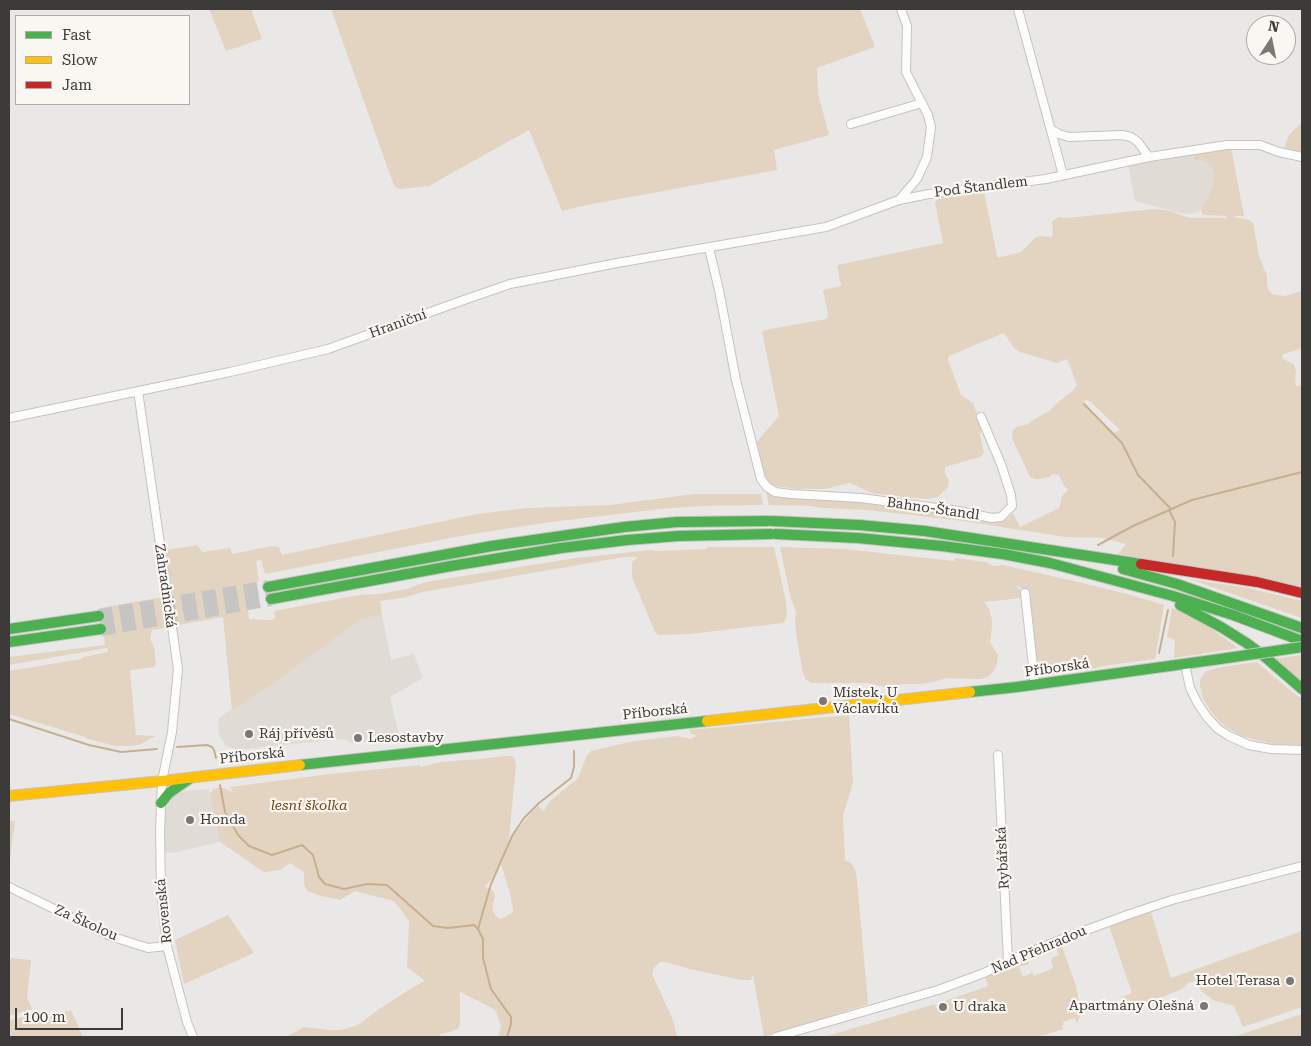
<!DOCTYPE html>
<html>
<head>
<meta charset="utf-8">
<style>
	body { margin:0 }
	#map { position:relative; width:1311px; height:1046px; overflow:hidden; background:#eae8e6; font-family:"Roboto Serif",serif }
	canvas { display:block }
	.frame { position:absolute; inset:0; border:10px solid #3d3b39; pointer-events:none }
	.legend { position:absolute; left:15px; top:15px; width:175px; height:90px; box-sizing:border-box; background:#faf6f2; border:1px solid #aeaba8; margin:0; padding:6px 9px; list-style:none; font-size:15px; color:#3d3b39 }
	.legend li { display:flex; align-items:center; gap:10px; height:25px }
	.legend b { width:25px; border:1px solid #aeaba8 }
	.north { position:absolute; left:1246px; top:15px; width:50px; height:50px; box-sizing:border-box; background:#faf6f2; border:1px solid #aeaba8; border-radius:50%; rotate:11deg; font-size:14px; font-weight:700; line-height:20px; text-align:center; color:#3d3b39 }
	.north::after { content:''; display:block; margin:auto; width:18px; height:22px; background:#7a7876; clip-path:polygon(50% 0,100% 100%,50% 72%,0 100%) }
	.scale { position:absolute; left:15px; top:1008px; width:108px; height:22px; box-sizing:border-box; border:2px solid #3d3b39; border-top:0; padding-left:6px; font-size:15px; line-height:18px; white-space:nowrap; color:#3d3b39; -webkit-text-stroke:4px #faf6f2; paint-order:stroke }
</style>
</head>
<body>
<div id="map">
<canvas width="1311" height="1046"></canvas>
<div class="frame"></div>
<ul class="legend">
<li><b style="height:6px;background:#4caf50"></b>Fast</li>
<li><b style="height:6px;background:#ffc107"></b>Slow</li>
<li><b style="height:6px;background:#c62828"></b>Jam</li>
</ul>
<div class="north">N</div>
<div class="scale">100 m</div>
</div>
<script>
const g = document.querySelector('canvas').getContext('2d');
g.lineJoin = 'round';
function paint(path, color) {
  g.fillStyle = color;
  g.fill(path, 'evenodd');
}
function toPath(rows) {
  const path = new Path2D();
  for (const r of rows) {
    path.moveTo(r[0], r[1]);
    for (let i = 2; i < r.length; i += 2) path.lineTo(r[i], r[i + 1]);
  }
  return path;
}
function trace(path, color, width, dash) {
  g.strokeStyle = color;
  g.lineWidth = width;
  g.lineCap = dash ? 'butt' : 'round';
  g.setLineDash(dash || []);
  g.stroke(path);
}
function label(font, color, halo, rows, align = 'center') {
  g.font = font + ' "Roboto Serif",serif';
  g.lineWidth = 4.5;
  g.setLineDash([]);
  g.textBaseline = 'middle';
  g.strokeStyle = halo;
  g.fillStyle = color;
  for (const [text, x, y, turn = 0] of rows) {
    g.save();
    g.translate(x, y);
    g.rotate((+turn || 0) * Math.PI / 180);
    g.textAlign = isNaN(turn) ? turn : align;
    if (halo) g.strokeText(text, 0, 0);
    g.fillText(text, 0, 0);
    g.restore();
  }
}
const built = toPath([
	[1193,154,1194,160,1202,160,1212,166,1215,175,1212,188,1201,209,1198,212,1192,214,1180,213,1135,201,1128,165],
	[382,615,391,660,414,654,423,678,390,697,400,739,349,743,349,741,343,739,237,750,225,745,219,734,218,726,219,718,278,680,359,621,362,619],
	[209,789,220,842,172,853,162,852,166,809,172,797,185,791]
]);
const green = toPath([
	[209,9,251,9,262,39,226,51],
	[331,9,860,9,875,47,817,68,818,93,829,135,774,150,777,170,587,205,562,211,529,130,429,186,400,189,396,188,394,186],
	[1302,120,1302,152,1284,148,1289,135,1300,124],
	[1231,148,1244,216,1235,216,1235,217,1249,220,1253,223,1259,256,1267,276,1267,285,1269,291,1274,295,1285,296,1302,291,1302,348,1282,355,1283,359,1294,364,1296,372,1295,379,1296,386,1302,385,1302,588,1118,554,1126,544,1103,538,1065,537,963,521,867,510,822,508,811,506,769,505,765,488,969,515,997,521,1007,519,1013,513,1020,527,1059,508,1062,496,1068,490,1063,484,1059,475,1054,474,1049,477,1040,479,1035,479,1030,477,1012,438,1012,434,1013,430,1017,427,1028,424,1033,420,1049,411,1058,402,1073,391,1077,385,1067,359,1057,363,1020,352,1014,348,1004,333,949,356,948,360,961,395,973,403,978,416,981,429,980,436,984,452,983,454,980,457,945,467,945,473,949,481,948,487,938,497,927,499,903,497,871,493,853,484,849,483,826,489,797,489,775,486,769,483,764,475,755,444,779,416,762,332,765,330,826,319,828,317,828,314,823,290,841,286,837,265,943,243,935,203,937,200,939,199,984,192,997,256,998,258,1021,252,1035,238,1040,236,1051,237,1053,235,1052,221,1059,217,1067,218,1154,209,1166,210,1190,218,1227,218,1226,216,1204,215,1202,213,1201,209,1212,188,1215,175,1212,166,1202,160,1194,160,1193,154],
	[1086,400,1091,402,1120,430,1114,433,1088,408,1085,404,1084,401],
	[694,494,761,494,763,505,700,506,660,509,543,523,461,536,265,574,261,560,256,561,259,581,245,584,249,619,270,620,275,618,274,611,359,595,380,594,407,589,426,582,575,558,651,550,656,551,705,549,709,547,774,547,786,601,787,614,786,619,783,623,690,634,661,635,658,635,655,632,644,606,632,577,632,562,634,560,638,557,624,557,423,592,403,598,380,601,382,615,362,619,359,621,278,680,232,710,223,617,178,625,165,550,197,545,203,552,230,548,232,554,272,546,279,547,282,555,477,514,527,508,610,505],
	[780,547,844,549,954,561,955,558,986,562,993,566,1003,565,1074,581,1131,595,1164,605,1155,659,1103,666,1092,669,1042,675,1037,673,1028,596,1031,593,1014,584,1022,592,1022,598,984,602,989,609,992,619,992,628,990,642,998,655,997,663,995,669,989,676,981,679,971,679,947,678,934,682,920,684,903,684,885,687,869,683,812,683,806,680,803,673,797,640,795,622,796,612,791,599],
	[1189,579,1248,588,1302,601,1302,618],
	[162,597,166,628,152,630,150,639,154,647,156,664,154,667,131,670,130,671,136,735,156,736,139,745,128,746,115,746,85,738,85,737,9,714,9,671,81,659,83,657,108,652,107,648,9,665,9,657,105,645,100,608],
	[1172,608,1200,620,1238,648,1174,658,1175,640,1167,637],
	[1302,655,1302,685,1272,659],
	[1257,662,1292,692,1302,699,1302,745,1273,744,1241,736,1226,727,1219,721,1210,710,1203,699,1200,685,1200,680,1203,675,1207,671,1222,667],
	[849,715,853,783,843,815,845,860,851,863,855,869,857,879,868,1004,764,1037,753,975,751,980,742,980,694,970,665,962,661,962,658,964,654,968,652,974,673,1020,677,1037,498,1037,501,1026,496,1011,492,1008,460,992,460,1020,459,1028,453,1031,441,1034,438,1037,286,1037,304,1027,330,1030,340,1030,358,1025,379,1009,396,998,417,985,425,981,407,967,409,921,394,901,355,891,340,900,321,896,307,891,304,884,304,872,290,863,280,870,264,872,220,842,210,794,214,789,221,787,233,792,230,787,330,774,420,765,420,767,441,762,479,759,505,756,512,756,515,760,516,766,509,838,504,854,491,880,484,887,489,888,493,891,495,896,493,903,493,911,497,917,501,919,513,912,511,897,501,864,513,835,533,811,538,806,544,811,546,806,550,801,578,778,587,755,591,751,634,741,678,736,690,739,697,736,690,733,689,730],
	[9,821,15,821,9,866],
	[1151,912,1171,978,1302,931,1302,1007,1243,1027,1234,1006,1215,1001,1206,995,1200,989,1195,981,1188,983,1182,989,1128,1011,1122,997,1132,993,1109,926],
	[228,915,254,953,184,984,175,940],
	[1061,943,1076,986,1081,1012,1077,1025,1075,1018,1063,1022,1064,1025,1062,1026,1063,1029,1039,1037,824,1037,935,1004,937,1009,946,1006,945,1001,988,986,984,973,1026,957,1029,964,1019,967,1023,977,1032,973,1030,968,1034,976,1053,968,1051,961,1052,960,1052,958,1059,955,1055,946],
	[12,958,31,960,27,997,32,1009,9,1016,9,961],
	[71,1010,83,1037,12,1037,9,1029,9,1018,10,1020,35,1014,38,1020],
	[1302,1014,1302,1037,1233,1037]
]);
const stream = toPath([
	[1084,404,1122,443,1138,475,1171,509],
	[1169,510,1175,522,1173,556],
	[1098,545,1133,526,1192,500,1302,472],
	[1159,653,1168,610],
	[9,719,89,745,121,752,157,749],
	[177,747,207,745,212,747,214,750,216,758],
	[220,785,225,812,238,835,249,846,272,855,302,845,313,855,319,877,325,884,344,889,367,884,387,885,433,926,448,928,474,925,478,929,483,939,483,958,491,989,511,1017,511,1024,507,1037],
	[478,929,491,884,512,836,524,818,539,803,571,778,574,767,574,751]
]);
const highwayTunnel = toPath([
	[99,616,268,587],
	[101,629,271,599]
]);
const street = toPath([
	[1018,9,1063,175],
	[851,124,922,103],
	[1052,130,1059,134,1069,137,1122,135,1131,137,1138,142,1149,157],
	[899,200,917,179,927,157,931,127,928,115,906,72,907,26,901,9],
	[709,248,719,290,736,380,761,479,767,487,775,492,791,494,861,498,959,511,992,518,1001,517,1012,506,1011,495,1001,464,981,417],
	[138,391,178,669,172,732,162,781,160,832,161,890,167,946,187,1022,193,1037],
	[9,418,230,372,328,349,461,301,510,284,617,263,826,227,899,200,929,194,1046,179,1149,157,1227,145,1260,145,1279,152,1302,157],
	[1025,593,1035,684],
	[1185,664,1190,688,1198,704,1207,717,1218,729,1229,736,1249,745,1271,749,1302,750],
	[998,755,1008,961],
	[9,887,110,936,148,948,167,946],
	[776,1037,938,990,984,973,1008,961,1065,938,1130,914,1172,900,1302,866]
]);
const fast = toPath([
	[772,521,859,525,925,531,1141,564],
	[776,534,858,538,942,546,1003,554,1050,563,1173,596,1233,615,1302,641],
	[1123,569,1177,584,1302,628],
	[268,587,492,546,624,527,677,522,768,521],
	[271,599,451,566,561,548,627,540,678,536,771,534],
	[1180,605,1221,627,1248,644,1264,656,1302,689],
	[9,629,99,616],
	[9,642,101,629],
	[970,692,1017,687,1220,659],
	[300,765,707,721],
	[161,803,169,793,189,779]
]);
const slow = toPath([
	[707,721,970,692],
	[9,796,162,781,300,765]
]);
const jam = toPath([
	[1141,564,1257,582,1302,593]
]);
const fastBridge = toPath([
	[1220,659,1302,647]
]);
const markers = [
	[823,701,5,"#7a7876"],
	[249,734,5,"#7a7876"],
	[358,738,5,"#7a7876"],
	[190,820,5,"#7a7876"],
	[1290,981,5,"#7a7876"],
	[1204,1006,5,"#7a7876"],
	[943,1007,5,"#7a7876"]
];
const streetNames = [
	["Pod Štandlem",981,187,-7],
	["Hraniční",398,324,-20],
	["Bahno-Štandl",933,509,8],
	["Zahradnická",165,586,82],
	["Příborská",1057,668,-8],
	["Příborská",655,712,-6],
	["Příborská",252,756,-6],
	["Rybářská",1003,858,-93],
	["Rovenská",164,911,-96],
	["Za Školou",86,923,24],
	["Nad Přehradou",1039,950,-23]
];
const poiNames = [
	["Místek, U",833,693],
	["Václavíků",833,709],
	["Ráj přívěsů",259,734],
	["Lesostavby",368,738],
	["Honda",200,820],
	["Hotel Terasa",1280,981,"right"],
	["Apartmány Olešná",1194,1006,"right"],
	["U draka",953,1007]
];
const parkNames = [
	["lesní školka",309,806]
];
paint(built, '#e0dbd5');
paint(green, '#e3d4c2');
trace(stream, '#c7af8f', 2);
trace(highwayTunnel, '#c7c5c3', 14, [14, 7]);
trace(street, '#c5c4c2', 10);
trace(fast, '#c5c4c2', 12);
trace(slow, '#c5c4c2', 12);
trace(jam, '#c5c4c2', 12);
trace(street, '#fcfcfb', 8);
trace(fast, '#4caf50', 10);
trace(slow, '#ffc107', 10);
trace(jam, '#c62828', 10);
trace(fastBridge, '#c5c4c2', 12, []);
trace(fastBridge, '#4caf50', 10);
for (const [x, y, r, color] of markers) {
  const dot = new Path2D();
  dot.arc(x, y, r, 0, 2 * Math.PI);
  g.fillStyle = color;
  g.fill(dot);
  trace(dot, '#faf6f2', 2);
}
label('14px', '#3d3b39', '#faf6f2', streetNames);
label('14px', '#3d3b39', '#faf6f2', poiNames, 'left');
label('italic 14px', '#6c4a15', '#faf6f2', parkNames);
</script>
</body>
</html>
